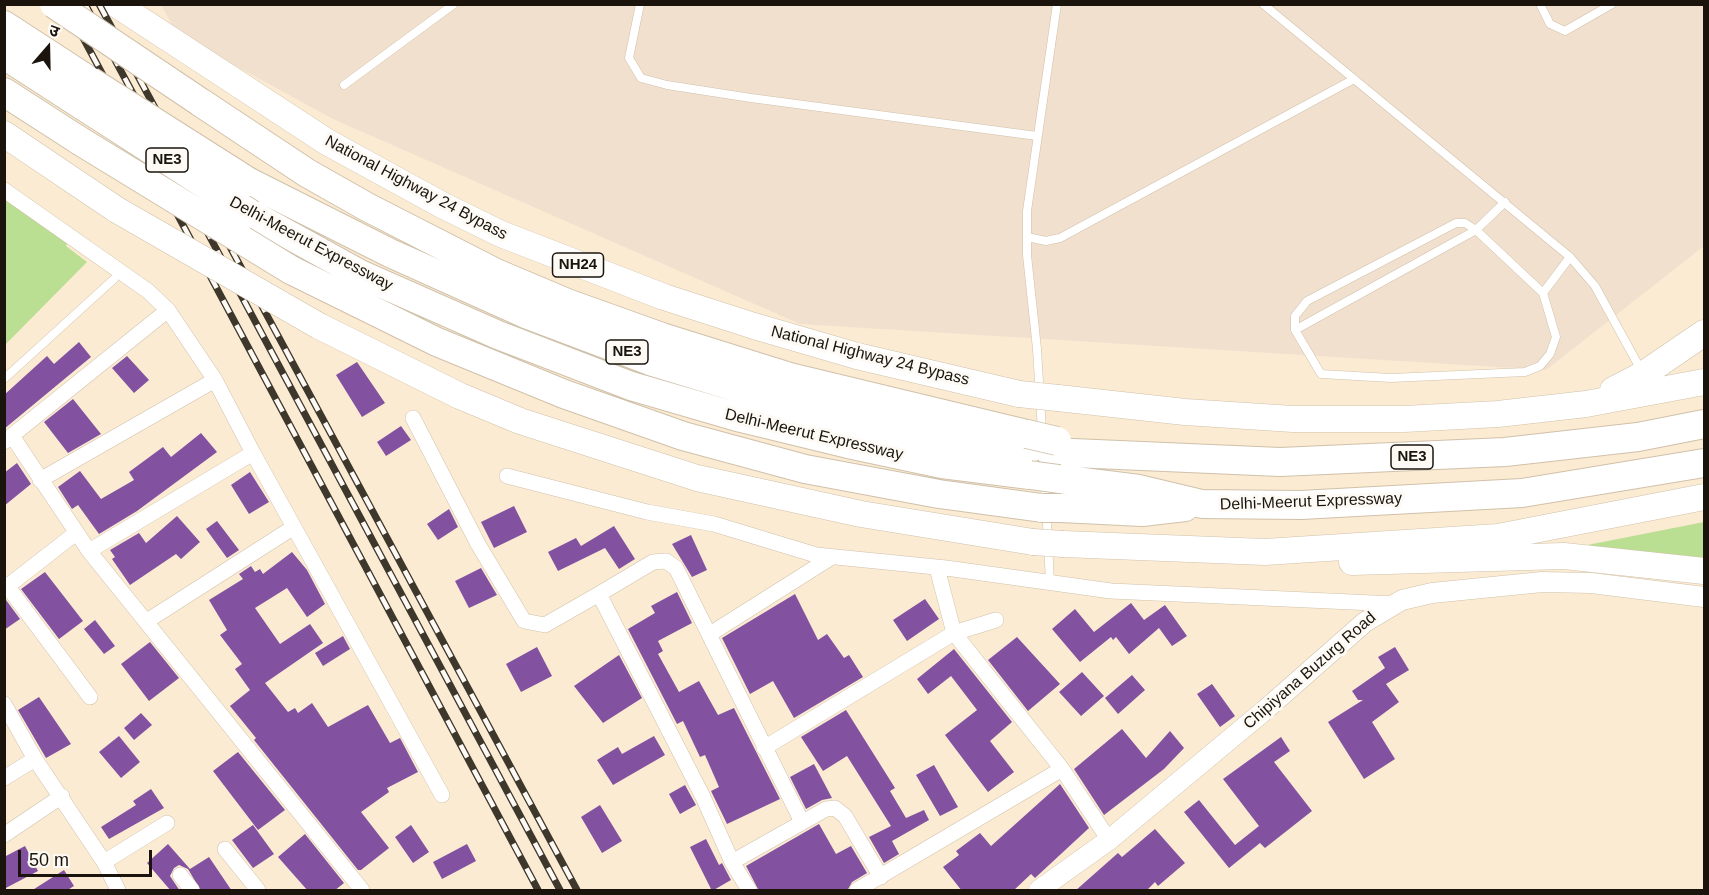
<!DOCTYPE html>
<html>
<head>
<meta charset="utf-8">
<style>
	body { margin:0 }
	#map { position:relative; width:1709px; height:895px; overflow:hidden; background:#fbebd3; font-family:Arial,"Noto Sans Devanagari",sans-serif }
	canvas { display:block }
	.frame { position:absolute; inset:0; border:6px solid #1a140c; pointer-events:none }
	.north { position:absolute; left:18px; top:18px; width:60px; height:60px; -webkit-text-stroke:4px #fdfaf5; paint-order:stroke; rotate:20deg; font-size:16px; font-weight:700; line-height:24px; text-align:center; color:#1a140c }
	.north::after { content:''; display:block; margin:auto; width:21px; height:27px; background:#1a140c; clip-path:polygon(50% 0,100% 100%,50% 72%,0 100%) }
	.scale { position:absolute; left:18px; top:850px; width:134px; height:27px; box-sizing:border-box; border:3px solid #1a140c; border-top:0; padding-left:8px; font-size:18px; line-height:21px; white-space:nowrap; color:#1a140c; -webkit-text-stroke:4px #fdfaf5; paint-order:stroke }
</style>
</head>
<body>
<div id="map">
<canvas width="1709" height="895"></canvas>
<div class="frame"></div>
<div class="north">उ</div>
<div class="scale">50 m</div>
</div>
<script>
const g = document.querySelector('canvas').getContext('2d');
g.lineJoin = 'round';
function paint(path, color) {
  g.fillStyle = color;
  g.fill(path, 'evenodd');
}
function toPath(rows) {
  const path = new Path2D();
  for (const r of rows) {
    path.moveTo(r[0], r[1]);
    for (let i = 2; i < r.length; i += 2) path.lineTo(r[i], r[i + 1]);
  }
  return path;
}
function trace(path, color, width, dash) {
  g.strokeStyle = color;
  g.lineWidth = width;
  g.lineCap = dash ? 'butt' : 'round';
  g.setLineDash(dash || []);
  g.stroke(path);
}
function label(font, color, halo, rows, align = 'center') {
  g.font = font + ' Arial,sans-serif';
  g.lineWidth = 6;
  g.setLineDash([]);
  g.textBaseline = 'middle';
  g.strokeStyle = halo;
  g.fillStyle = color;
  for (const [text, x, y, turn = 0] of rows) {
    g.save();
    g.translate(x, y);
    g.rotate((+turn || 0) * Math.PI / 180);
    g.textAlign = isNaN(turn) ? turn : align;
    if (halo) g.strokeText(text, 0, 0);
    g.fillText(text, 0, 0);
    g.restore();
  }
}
const industrial = toPath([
	[161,5,1704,5,1704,246,1546,370,800,324,333,119,177,34]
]);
const green = toPath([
	[5,198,69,240,66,246,87,262,5,345],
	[1704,522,1704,563,1567,549]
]);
const building = toPath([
	[79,342,91,357,4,429,4,395,47,356,54,364],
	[127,356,149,380,134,393,112,368],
	[357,362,385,403,362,417,336,375],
	[73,399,101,434,68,453,44,422],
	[401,426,411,440,386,456,377,442],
	[201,433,217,452,137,511,99,534,78,505,72,509,58,487,80,471,101,499,134,480,129,472,163,447,171,457],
	[17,463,31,484,4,506,4,473],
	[250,472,269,502,249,514,231,485],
	[514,506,527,532,494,548,481,522],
	[449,509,458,527,438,540,427,524],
	[177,516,200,542,181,559,176,554,130,585,112,559,115,557,110,550,139,533,146,543],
	[217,521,239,550,227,558,206,529],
	[614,526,635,559,619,569,605,548,558,571,548,552,576,538,581,546],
	[691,535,707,570,692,577,672,544],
	[292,552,307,570,325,604,307,617,287,588,255,608,280,644,310,624,323,643,265,683,288,712,295,708,298,713,312,703,328,727,368,705,390,743,400,738,418,772,387,788,389,792,361,812,389,848,361,870,358,870,254,740,256,738,230,706,250,690,235,669,242,664,220,635,227,630,209,600,243,579,239,574,251,566,255,572,260,569,263,574],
	[481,568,497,595,469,608,455,581],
	[45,572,83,621,59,639,21,589],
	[677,592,692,623,658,641,663,651,658,654,679,692,699,681,718,715,734,708,780,799,727,824,711,791,719,787,705,755,700,757,683,721,677,724,628,629,655,613,651,606],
	[795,594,818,640,827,634,844,658,849,655,863,677,794,718,773,681,750,694,722,638],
	[925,599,939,619,907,641,893,620],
	[6,600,20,619,4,630,4,601],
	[1131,603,1144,620,1165,605,1187,636,1172,646,1159,628,1129,654,1116,637,1113,640,1111,637,1080,662,1052,629,1075,609,1094,632],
	[95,620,115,646,104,654,84,629],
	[343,636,350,649,323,666,315,653],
	[1017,637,1060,684,1028,711,988,660],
	[150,642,179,678,149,701,121,664],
	[537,647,552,676,521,692,506,664],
	[1395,647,1409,670,1386,684,1399,702,1372,722,1395,759,1364,779,1328,722,1363,700,1358,700,1352,691,1385,668,1378,657],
	[954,649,1012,722,990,741,1014,772,988,792,945,735,977,710,951,676,928,694,917,679],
	[619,655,642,698,603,723,574,686],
	[1082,672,1104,696,1081,716,1059,692],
	[1132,675,1145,690,1118,714,1105,698],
	[1212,684,1235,716,1220,727,1197,694],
	[39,697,71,744,46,758,18,710],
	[846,710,895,788,890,791,906,818,924,810,929,820,892,841,899,854,884,863,869,837,891,826,847,756,823,771,801,737],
	[141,713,152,725,134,740,124,728],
	[1122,729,1146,758,1170,731,1184,748,1164,769,1104,815,1074,769],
	[119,736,140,762,121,778,99,752],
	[654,736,665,755,613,785,597,760,618,747,622,754],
	[1281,737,1290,751,1274,762,1312,811,1265,848,1260,843,1229,868,1184,812,1199,800,1235,845,1259,826,1223,779],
	[238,752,285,810,258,830,213,771],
	[814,764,832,798,822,800,806,809,790,777],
	[934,765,958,807,940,816,916,775],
	[1060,784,1089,828,1035,878,1031,874,1013,891,962,891,943,867,959,855,956,851,980,833,991,846],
	[685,785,696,805,680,814,669,794],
	[151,789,164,808,109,839,101,827,136,805,133,801],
	[600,805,622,841,602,853,581,817],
	[819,824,836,854,851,846,867,873,852,882,847,891,759,891,746,866],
	[253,825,274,854,253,868,232,840],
	[411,825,429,852,413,863,395,837],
	[1155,829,1185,863,1158,886,1155,882,1146,891,1075,891,1118,853,1122,857],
	[305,834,344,883,334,891,308,891,278,857],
	[706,839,719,865,722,863,731,880,712,891,690,847],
	[168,844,190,869,209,857,232,891,201,891,188,869,179,865,174,868,170,876,180,891,171,891,147,863],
	[467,844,476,861,442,879,433,862],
	[25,846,38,871,4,889,4,857],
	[64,870,74,886,66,891,31,891]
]);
const service = toPath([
	[640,4,629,58,641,78,667,85,751,98,1037,136],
	[1263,4,1570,257,1595,286,1641,370],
	[1540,4,1550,24,1565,31,1612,4],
	[344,85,454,4],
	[1027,237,1046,241,1060,238,1354,79],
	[1543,293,1570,257],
	[1295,330,1476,230,1543,293,1556,337,1550,354,1540,366,1525,372,1391,378,1321,374,1295,330,1295,316,1307,301,1456,223,1465,223,1476,230,1505,202],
	[4,379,114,279],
	[1042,432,1037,349,1027,255,1027,211,1057,4],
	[1045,483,1050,583]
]);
const minor = toPath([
	[4,190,148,291,168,310,215,380,253,453,442,795],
	[413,418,478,544,524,621,545,625,599,594,703,797,732,862,749,890],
	[12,436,89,551,362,890],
	[4,442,168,310],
	[507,476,647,512,714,524,816,555,946,568,1111,591,1395,604],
	[40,480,215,380],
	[89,551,253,453],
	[937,568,954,633,1062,769,1109,840],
	[8,587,90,697],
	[4,589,76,533],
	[599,594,653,562,666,561,676,568,802,822],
	[147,621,294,527],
	[710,634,832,557],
	[4,704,35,759,104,862,118,890],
	[764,748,954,633,996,620],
	[4,778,35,759],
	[4,835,62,796],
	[225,849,258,890],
	[104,862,167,823],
	[732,862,826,809,835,808,845,816,881,877],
	[180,875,192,890],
	[857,890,1062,769]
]);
const tertiary = toPath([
	[1039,890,1109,840,1265,710,1365,622,1402,600,1432,593,1542,582,1591,583,1704,597]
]);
const trunk = toPath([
	[116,4,327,142,442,205,501,234,664,297,754,326,857,356,1019,394],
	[4,134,117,210],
	[319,326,460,396,520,421,697,478,861,514,1033,542],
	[1613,390,1644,374,1704,333],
	[1058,398,1185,412,1293,419,1404,419,1498,414,1586,404,1704,382],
	[1063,544,1265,552,1498,537,1704,497],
	[1352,562,1564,556,1704,571]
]);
const motorway = toPath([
	[4,25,90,81],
	[4,55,83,106],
	[4,92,80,141],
	[200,102,307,173,367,207,496,273,567,303,662,337,790,377,1027,434],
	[249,182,390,253,528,315,650,361,788,403,974,445,1028,450],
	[251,214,360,274,498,335,631,386,741,418,848,444,942,464,1030,475],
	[291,270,437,342,564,394,683,436,805,469,939,494,1042,508],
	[1050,452,1280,462,1505,452,1638,437,1704,424],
	[1059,479,1139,489,1202,504,1301,505,1522,493,1704,463],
	[1061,508,1142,512,1185,507]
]);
const rail = toPath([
	[65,4,538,890],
	[85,4,560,890],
	[99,4,577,890]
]);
const trunkBridge = toPath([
	[117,210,319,326],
	[1019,394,1058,398],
	[1033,542,1063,544]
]);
const motorwayBridge = toPath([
	[54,4,200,102],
	[90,81,249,182],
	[83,106,251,214],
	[80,141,291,270],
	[1027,434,1057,441],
	[1030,475,1059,479],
	[1042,508,1061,508]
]);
const shields = [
	[167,160,42],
	[578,265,51],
	[627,352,42],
	[1412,457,42]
];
const shieldNames = [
	["NE3",167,160],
	["NH24",578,265],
	["NE3",627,352],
	["NE3",1412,457]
];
const streetNames = [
	["National Highway 24 Bypass",416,188,28],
	["Delhi-Meerut Expressway",311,244,28],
	["National Highway 24 Bypass",870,356,14],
	["Delhi-Meerut Expressway",814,435,13],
	["Delhi-Meerut Expressway",1311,502,-2],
	["Chipiyana Buzurg Road",1310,671,-41]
];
paint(industrial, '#f2e0cf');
paint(green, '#bbdf92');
paint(building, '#8252a1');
trace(service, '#d0c1aa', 9);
trace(minor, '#d0c1aa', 16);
trace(tertiary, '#d0c1aa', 21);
trace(trunk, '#d0c1aa', 27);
trace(motorway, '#d0c1aa', 30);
trace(service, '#fff', 8);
trace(minor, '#fff', 15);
trace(tertiary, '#fff', 20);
trace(trunk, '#fff', 26);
trace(motorway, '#fff', 28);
trace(rail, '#3e372c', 7);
trace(rail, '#fdfaf5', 4.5, [14]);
trace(trunkBridge, '#d0c1aa', 27, []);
trace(motorwayBridge, '#d0c1aa', 30, []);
trace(trunkBridge, '#fff', 26);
trace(motorwayBridge, '#fff', 28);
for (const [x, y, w] of shields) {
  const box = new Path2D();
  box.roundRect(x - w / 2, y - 12, w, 24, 4.5);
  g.fillStyle = '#fdfaf5';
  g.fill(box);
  trace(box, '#1a140c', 1.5);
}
label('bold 15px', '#1a140c', null, shieldNames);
label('16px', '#1a140c', '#fdfaf5', streetNames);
</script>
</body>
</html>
